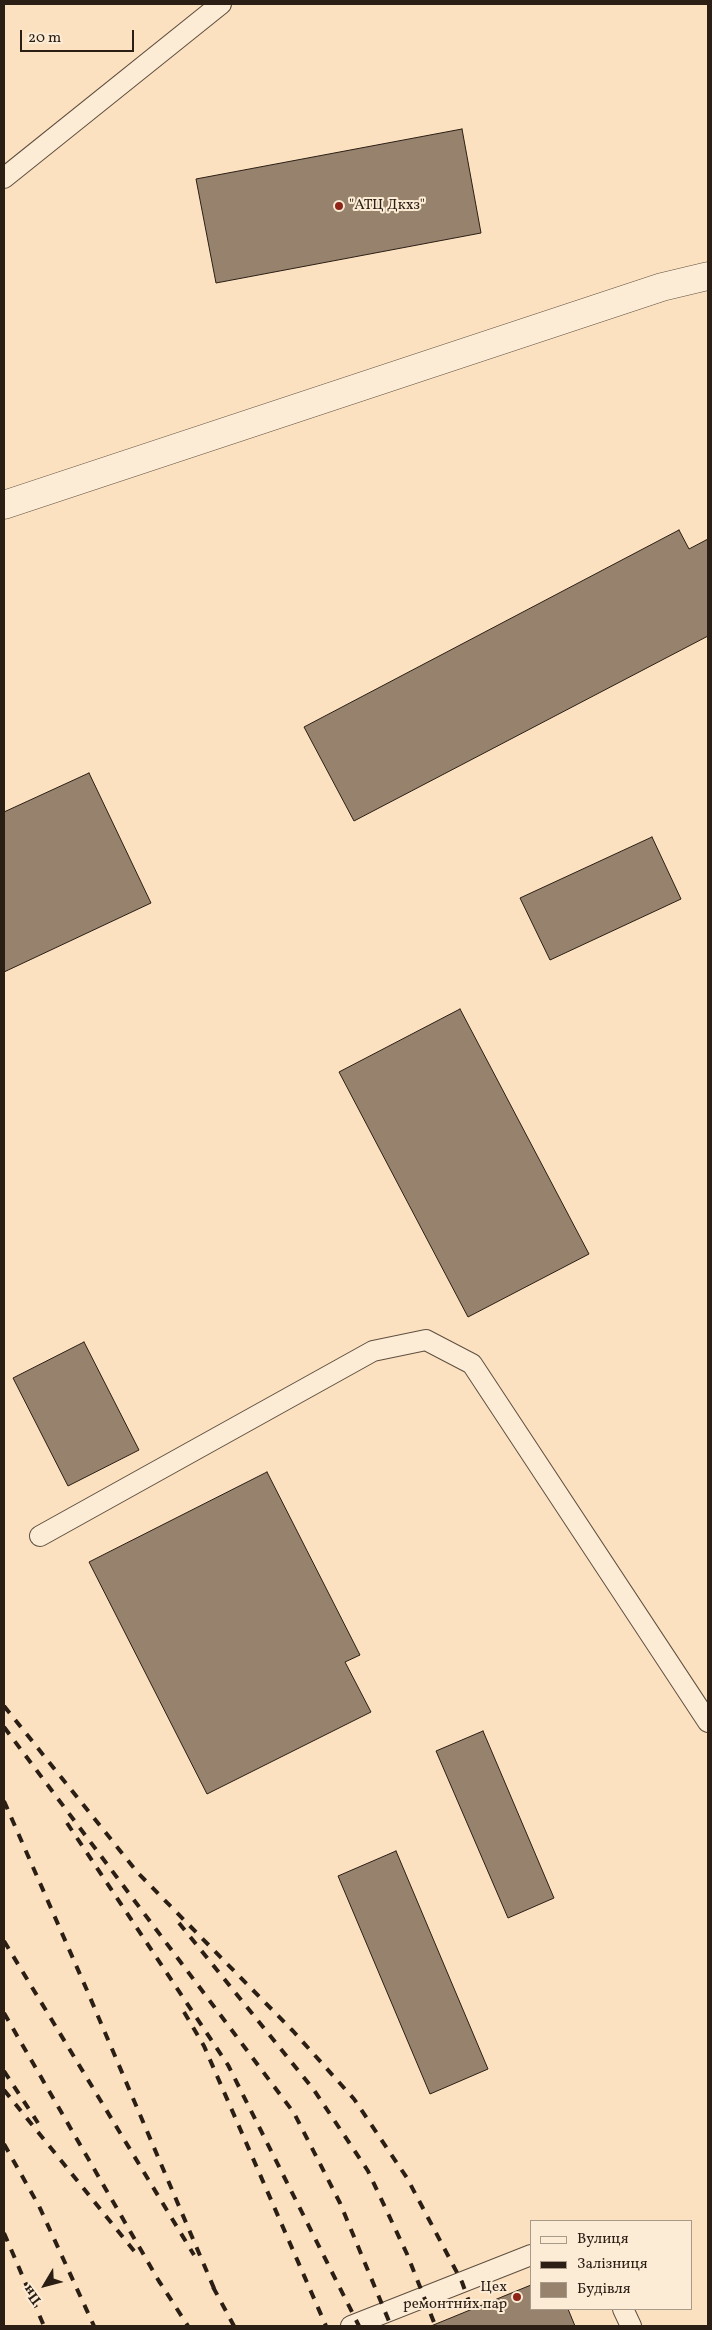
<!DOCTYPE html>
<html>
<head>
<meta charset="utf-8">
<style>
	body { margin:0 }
	#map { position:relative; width:712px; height:2330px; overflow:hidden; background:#fbe1bf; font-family:Vollkorn,serif }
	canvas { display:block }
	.frame { position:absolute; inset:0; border:5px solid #2b1e15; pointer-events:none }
	.legend { position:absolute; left:530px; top:2220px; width:162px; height:90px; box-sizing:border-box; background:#fcecd5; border:1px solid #a89a88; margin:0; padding:6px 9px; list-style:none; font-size:15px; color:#2b1e15 }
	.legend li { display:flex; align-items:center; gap:10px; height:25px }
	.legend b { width:25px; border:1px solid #a89a88 }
	.north { position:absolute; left:20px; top:2260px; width:50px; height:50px; -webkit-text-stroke:4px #fcecd5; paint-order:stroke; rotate:233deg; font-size:14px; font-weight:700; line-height:20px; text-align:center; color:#2b1e15 }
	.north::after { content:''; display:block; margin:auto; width:18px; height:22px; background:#2b1e15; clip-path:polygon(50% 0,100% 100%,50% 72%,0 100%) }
	.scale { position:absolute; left:20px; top:30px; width:114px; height:22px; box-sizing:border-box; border:2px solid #2b1e15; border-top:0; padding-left:6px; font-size:15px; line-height:18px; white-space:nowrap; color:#2b1e15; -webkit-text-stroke:4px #fcecd5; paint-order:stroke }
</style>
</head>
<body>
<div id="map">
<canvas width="712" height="2330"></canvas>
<div class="frame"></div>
<ul class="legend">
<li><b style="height:6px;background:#fcecd5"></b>Вулиця</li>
<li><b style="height:6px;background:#2b1e15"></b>Залізниця</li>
<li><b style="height:14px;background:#97836d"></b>Будівля</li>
</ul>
<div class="north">Пн</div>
<div class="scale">20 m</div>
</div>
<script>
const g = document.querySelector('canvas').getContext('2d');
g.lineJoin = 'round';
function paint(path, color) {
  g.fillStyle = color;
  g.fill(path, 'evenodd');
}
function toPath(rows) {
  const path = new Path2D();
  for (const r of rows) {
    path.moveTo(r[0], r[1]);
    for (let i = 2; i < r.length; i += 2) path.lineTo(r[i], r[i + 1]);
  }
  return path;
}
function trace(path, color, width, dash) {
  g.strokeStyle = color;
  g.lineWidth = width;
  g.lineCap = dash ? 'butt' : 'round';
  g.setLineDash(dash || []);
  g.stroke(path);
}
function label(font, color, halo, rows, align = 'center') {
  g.font = font + ' Vollkorn,serif';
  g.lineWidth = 4;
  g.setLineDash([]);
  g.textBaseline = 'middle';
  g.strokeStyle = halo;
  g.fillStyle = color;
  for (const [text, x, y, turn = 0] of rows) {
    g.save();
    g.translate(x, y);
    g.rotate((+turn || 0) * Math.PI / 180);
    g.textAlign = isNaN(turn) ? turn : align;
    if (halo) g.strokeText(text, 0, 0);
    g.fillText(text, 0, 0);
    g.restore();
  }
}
const building = toPath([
	[462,129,481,233,216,283,196,179,462,129],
	[679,530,689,549,708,539,708,636,354,821,304,727,679,530],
	[89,773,151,903,4,972,4,812,89,773],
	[652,837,681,899,550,960,520,898,652,837],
	[460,1009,589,1254,468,1317,339,1072,460,1009],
	[84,1342,139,1450,68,1486,13,1378,84,1342],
	[267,1472,360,1655,345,1662,371,1712,207,1794,89,1562,267,1472],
	[483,1731,554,1898,508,1918,436,1751,483,1731],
	[396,1851,488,2069,430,2094,338,1876,396,1851],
	[531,2285,531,2309,568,2309,575,2326,431,2326,531,2285]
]);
const lane = toPath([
	[4,178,221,4],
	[40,1536,373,1351,426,1340,472,1364,708,1722],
	[623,2309,631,2326],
	[351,2326,531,2255]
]);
const street = toPath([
	[4,505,662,287,708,276]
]);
const rail = toPath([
	[4,1706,138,1873,293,2031,354,2099,407,2178,462,2282,472,2310],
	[4,1727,294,2113,340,2203,391,2326],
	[4,1801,86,1988,216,2293],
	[67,1823,228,2065,359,2326],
	[179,1923,314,2090,368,2171,407,2254,435,2325],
	[4,1941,194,2255],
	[184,2012,204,2046,326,2326],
	[4,2013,160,2283],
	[4,2071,38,2123],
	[4,2090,139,2257],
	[4,2144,39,2206,94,2326],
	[4,2233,44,2326],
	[157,2278,188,2326],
	[213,2287,234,2326]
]);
const markers = [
	[339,206,5,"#8f2418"],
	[517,2297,5,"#8f2418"]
];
const poiNames = [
	["\"АТЦ Дкхз\"",349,206],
	["Цех",507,2288,"right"],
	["ремонтних пар",507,2305,"right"]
];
paint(building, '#97836d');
trace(building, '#2b1e15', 1);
trace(lane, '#5f4f40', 22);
trace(street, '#5f4f40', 29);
trace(lane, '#fcecd5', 20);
trace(street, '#fcecd5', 28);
trace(rail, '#2b1e15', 4, [9, 9]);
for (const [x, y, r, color] of markers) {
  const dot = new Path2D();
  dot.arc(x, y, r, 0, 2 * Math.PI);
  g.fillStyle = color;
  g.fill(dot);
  trace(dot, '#fcecd5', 2);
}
label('15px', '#2b1e15', '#fcecd5', poiNames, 'left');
</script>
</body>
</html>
